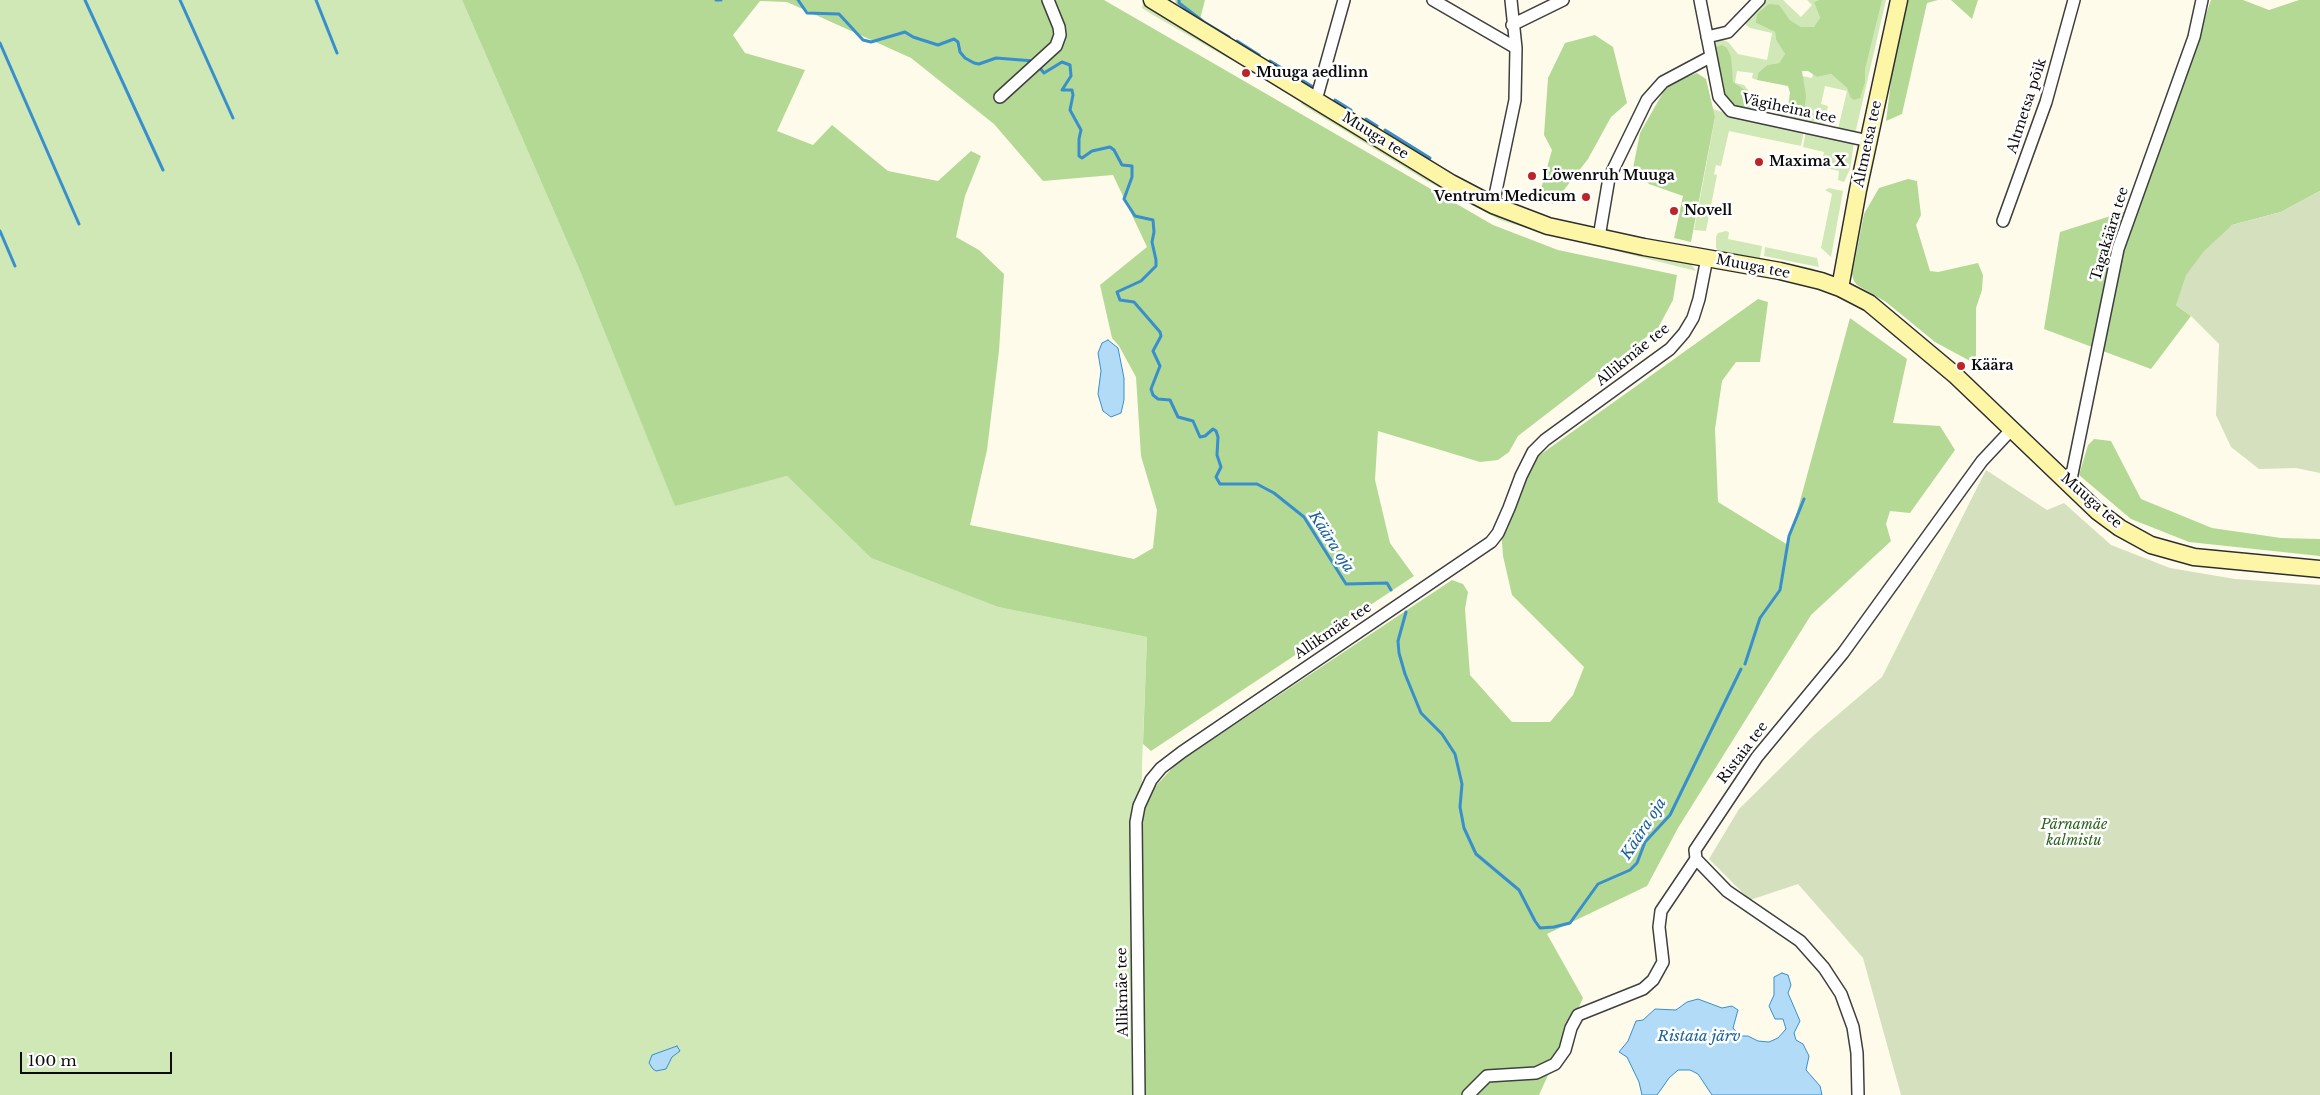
<!DOCTYPE html>
<html>
<head>
<meta charset="utf-8">
<style>
	body { margin:0 }
	#map { position:relative; width:2320px; height:1095px; overflow:hidden; background:#fffbeb; font-family:"Libre Baskerville",serif }
	canvas { display:block }
	.scale { position:absolute; left:20px; top:1052px; width:152px; height:22px; box-sizing:border-box; border:2px solid #0c0c0c; border-top:0; padding-left:6px; font-size:15px; line-height:18px; white-space:nowrap; color:#0c0c0c; -webkit-text-stroke:4px #fff; paint-order:stroke }
</style>
</head>
<body>
<div id="map">
<canvas width="2320" height="1095"></canvas>
<div class="scale">100 m</div>
</div>
<script>
const g = document.querySelector('canvas').getContext('2d');
g.lineJoin = 'round';
function paint(path, color) {
  g.fillStyle = color;
  g.fill(path, 'evenodd');
}
function toPath(rows) {
  const path = new Path2D();
  for (const r of rows) {
    path.moveTo(r[0], r[1]);
    for (let i = 2; i < r.length; i += 2) path.lineTo(r[i], r[i + 1]);
  }
  return path;
}
function trace(path, color, width, dash) {
  g.strokeStyle = color;
  g.lineWidth = width;
  g.lineCap = dash ? 'butt' : 'round';
  g.setLineDash(dash || []);
  g.stroke(path);
}
function label(font, color, halo, rows, align = 'center') {
  g.font = font + ' "Libre Baskerville",serif';
  g.lineWidth = 5;
  g.setLineDash([]);
  g.textBaseline = 'middle';
  g.strokeStyle = halo;
  g.fillStyle = color;
  for (const [text, x, y, turn = 0] of rows) {
    g.save();
    g.translate(x, y);
    g.rotate((+turn || 0) * Math.PI / 180);
    g.textAlign = isNaN(turn) ? turn : align;
    if (halo) g.strokeText(text, 0, 0);
    g.fillText(text, 0, 0);
    g.restore();
  }
}
const green = toPath([
	[0,0,462,0,580,271,675,505,787,476,871,558,998,607,1147,637,1142,765,1140,1095,0,1095],
	[1762,0,1783,0,1801,17,1812,5,1807,0,1819,0,1814,2,1820,18,1815,27,1801,27,1790,20,1778,5,1756,23,1775,32,1776,40,1785,54,1779,63,1767,65,1758,73,1757,80,1752,78,1753,73,1737,71,1735,83,1744,85,1754,97,1755,104,1754,112,1736,110,1713,44,1721,39,1728,42,1738,54,1767,60,1772,33,1750,28,1743,22],
	[1876,0,1886,0,1855,134,1838,129,1847,91,1825,86,1821,104,1828,106,1824,126,1777,119,1778,109,1787,110,1787,113,1802,80,1802,76,1812,78,1813,74,1817,77,1831,74,1847,88,1850,97],
	[1143,2,1226,54,1233,61,1153,15,1142,8],
	[1302,99,1445,186,1691,264,1696,271,1536,231,1500,220,1425,180,1301,104],
	[1713,109,1735,116,1804,131,1801,146,1729,131,1721,166,1716,165,1714,174,1717,175,1706,231,1694,230,1715,118],
	[1806,131,1854,142,1850,169,1844,182,1838,180,1839,171,1821,167,1824,152,1803,147],
	[1829,188,1843,191,1831,257,1821,248,1832,194,1825,190],
	[1726,231,1729,232,1728,239,1762,246,1760,258,1812,268,1820,272,1719,252,1716,248,1716,237,1718,233],
	[1765,247,1817,258,1819,267,1764,256]
]);
const forest = toPath([
	[462,0,1104,0,1493,225,1558,250,1677,275,1673,300,1658,328,1518,436,1509,452,1498,460,1480,462,1378,431,1375,480,1390,543,1414,576,1151,751,1143,744,1147,637,998,607,871,558,787,476,675,506,580,271],
	[760,1,787,2,911,58,994,124,1043,181,1113,175,1147,247,1100,285,1112,338,1119,346,1136,377,1141,456,1157,510,1153,548,1134,559,970,525,987,450,999,351,1004,274,979,250,956,237,965,196,981,156,971,151,938,181,888,171,832,125,813,145,777,131,805,70,745,53,733,35],
	[1175,0,1205,0,1200,19,1176,3],
	[1819,0,1882,0,1865,69,1865,82,1860,98,1854,100,1850,97,1847,88,1831,74,1817,77,1808,71,1802,71,1806,96,1804,113,1800,119,1793,118,1787,113,1790,93,1788,86,1757,80,1758,73,1767,65,1779,63,1785,54,1776,40,1775,32,1756,23,1757,14,1769,4,1779,5,1790,20,1801,27,1814,27,1820,18,1814,2],
	[1908,0,1938,0,1927,3,1902,114,1886,121,1893,66],
	[1951,0,1978,0,1972,19],
	[2211,0,2243,0,2269,10,2299,0,2320,0,2320,191,2281,212,2232,225,2176,305,2191,316,2151,369,2044,329,2060,232,2139,207],
	[1595,35,1613,47,1627,103,1611,117,1588,159,1553,204,1540,192,1552,150,1544,135,1548,78,1565,43],
	[1722,45,1727,48,1731,57,1733,82,1748,92,1754,100,1752,105,1744,110,1734,108,1727,103,1722,90,1715,50,1716,47],
	[1697,73,1706,79,1715,117,1691,242,1674,238,1683,196,1649,184,1633,168,1640,133,1665,89,1677,81],
	[1908,179,1917,181,1921,215,1916,225,1930,271,1938,272,1978,263,1983,275,1982,290,1976,308,1976,358,1970,361,1935,342,1886,302,1857,285,1854,281,1852,275,1864,214,1879,188],
	[1758,299,1768,302,1760,362,1736,362,1722,381,1715,429,1718,502,1788,545,1850,318,1907,359,1893,423,1940,426,1955,450,1910,513,1890,511,1886,524,1891,541,1811,615,1678,828,1647,886,1547,934,1583,998,1539,1095,1140,1095,1143,811,1153,789,1177,763,1452,580,1463,584,1468,592,1465,609,1470,675,1512,722,1550,722,1573,695,1584,667,1512,595,1503,556,1501,529,1523,467],
	[2094,439,2111,441,2141,499,2212,528,2281,538,2320,539,2320,556,2189,542,2131,519,2079,475,2088,445]
]);
const cemetery = toPath([
	[2320,191,2320,473,2296,468,2259,469,2231,447,2216,415,2219,344,2191,316,2176,305,2186,275,2204,251,2232,225,2281,212],
	[1986,470,2047,510,2064,503,2111,545,2170,568,2235,579,2320,585,2320,1095,1901,1095,1863,958,1798,884,1750,900,1709,859,1739,809,1814,735,1882,677]
]);
const water = toPath([
	[1108,340,1118,348,1124,378,1124,400,1121,413,1111,417,1103,411,1098,394,1101,371,1098,353,1102,343,1108,340],
	[1782,973,1788,975,1791,985,1788,993,1800,1021,1794,1033,1796,1040,1803,1044,1809,1056,1806,1070,1820,1086,1822,1095,1712,1095,1698,1074,1690,1070,1678,1070,1669,1078,1657,1095,1642,1095,1639,1082,1627,1057,1619,1052,1628,1041,1636,1021,1643,1020,1655,1009,1676,1010,1687,1002,1698,999,1722,1008,1732,1006,1738,1010,1733,1028,1740,1036,1748,1036,1758,1041,1769,1042,1778,1038,1786,1029,1783,1019,1775,1019,1769,1006,1774,995,1774,977,1782,973],
	[677,1046,680,1051,672,1057,666,1069,656,1071,653,1069,649,1063,652,1055,677,1046]
]);
const stream = toPath([
	[85,0,163,170],
	[180,0,233,118],
	[316,0,337,53],
	[716,0,721,0],
	[798,0,807,13,839,14,863,40,871,42,905,32,913,37,938,45,954,39,958,42,960,52,965,58,974,63,979,64,996,58,1034,61],
	[1179,0,1179,3,1204,22,1229,37],
	[1237,41,1259,55],
	[0,43,79,224],
	[1270,61,1315,88],
	[1039,67,1044,73,1062,62,1070,65,1071,76,1062,90,1072,90,1073,95,1070,110,1081,130,1079,139,1079,156,1082,158,1092,151,1110,147,1114,150,1122,165,1132,166,1132,177,1124,199,1135,216,1153,220,1154,232,1152,242,1156,260,1156,266,1141,281,1117,292,1120,300,1134,302,1160,332,1161,336,1153,351,1160,366,1151,389,1153,395,1158,399,1170,400,1178,417,1193,421,1200,437,1205,436,1213,429,1216,431,1218,437,1217,455,1221,467,1216,477,1220,484,1257,484,1274,493,1304,517,1346,584,1387,583,1391,590],
	[1335,100,1351,110],
	[1366,119,1377,126],
	[1385,130,1430,158],
	[0,231,15,266],
	[1406,612,1398,641,1399,653,1405,674,1421,713,1442,734,1455,754,1462,784,1460,807,1464,828,1476,854,1519,890,1535,921,1540,928,1554,927,1570,923,1598,884,1630,870,1637,863,1645,842,1670,815,1741,669],
	[1745,664,1760,618,1780,590,1789,536,1804,499]
]);
const street = toPath([
	[1433,0,1516,48],
	[1700,0,1719,97,1731,111,1869,141],
	[1512,25,1563,0],
	[1707,37,1728,32,1759,0],
	[1000,97,1056,46,1060,35,1059,27,1048,0],
	[1316,100,1344,0],
	[1493,205,1515,100,1516,48,1511,0],
	[2003,221,2046,102,2074,0],
	[1599,237,1609,178,1647,100,1663,82,1710,57],
	[2070,484,2118,249,2194,37,2202,0],
	[1139,1095,1136,822,1139,806,1151,780,1161,768,1182,752,1491,542,1498,533,1509,508,1521,476,1533,452,1545,440,1670,349,1684,333,1693,318,1699,299,1707,258],
	[1468,1095,1487,1076,1536,1073,1555,1064,1565,1050,1571,1028,1578,1015,1643,989,1653,980,1663,962,1659,927,1661,911,1696,859],
	[1858,1095,1857,1053,1853,1027,1841,994,1824,968,1800,941,1727,891,1696,859,1695,850,1757,757,1843,653,1982,461,2012,429]
]);
const secondary = toPath([
	[1152,0,1451,183,1493,205,1548,226,1644,247,1780,271,1821,281,1840,288,1869,303,1955,375,2097,511,2120,528,2151,545,2194,557,2320,569],
	[1840,288,1858,190,1899,0]
]);
const markers = [
	[1246,73,5,"#bb252a"],
	[1759,162,5,"#bb252a"],
	[1532,176,5,"#bb252a"],
	[1586,197,5,"#bb252a"],
	[1674,211,5,"#bb252a"],
	[1961,366,5,"#bb252a"]
];
const poiNames = [
	["Muuga aedlinn",1256,73],
	["Maxima X",1769,162],
	["Löwenruh Muuga",1542,176],
	["Ventrum Medicum",1576,197,"right"],
	["Novell",1684,211],
	["Käära",1971,366]
];
const streetNames = [
	["Altmetsa põik",2027,106,-72],
	["Vägiheina tee",1789,109,12],
	["Muuga tee",1375,136,32],
	["Altmetsa tee",1868,144,-78],
	["Tagakäära tee",2110,234,-73],
	["Muuga tee",1753,267,11],
	["Allikmäe tee",1633,355,-39],
	["Muuga tee",2091,501,41],
	["Allikmäe tee",1333,631,-34],
	["Ristaia tee",1743,753,-53],
	["Allikmäe tee",1123,992,-91]
];
const parkNames = [
	["Pärnamäe",2074,825],
	["kalmistu",2074,841]
];
const waterNames = [
	["Käära oja",1331,542,57],
	["Käära oja",1644,829,-57],
	["Ristaia järv",1699,1037]
];
paint(green, '#cfe8b6');
paint(forest, '#b3d995');
paint(cemetery, '#d4e0be');
paint(water, '#b1dbf6');
trace(water, '#388fcc', 1);
trace(stream, '#388fcc', 3);
trace(street, '#3f3f3f', 14);
trace(secondary, '#2e2e2e', 19);
trace(street, '#fff', 11);
trace(secondary, '#fef6a7', 16);
for (const [x, y, r, color] of markers) {
  const dot = new Path2D();
  dot.arc(x, y, r, 0, 2 * Math.PI);
  g.fillStyle = color;
  g.fill(dot);
  trace(dot, '#fff', 2);
}
label('bold 14px', '#0c0c0c', '#fff', poiNames, 'left');
label('14px', '#0c0c0c', '#fff', streetNames);
label('italic 14px', '#2b631d', '#fff', parkNames);
label('italic 15px', '#17609d', '#fff', waterNames);
</script>
</body>
</html>
